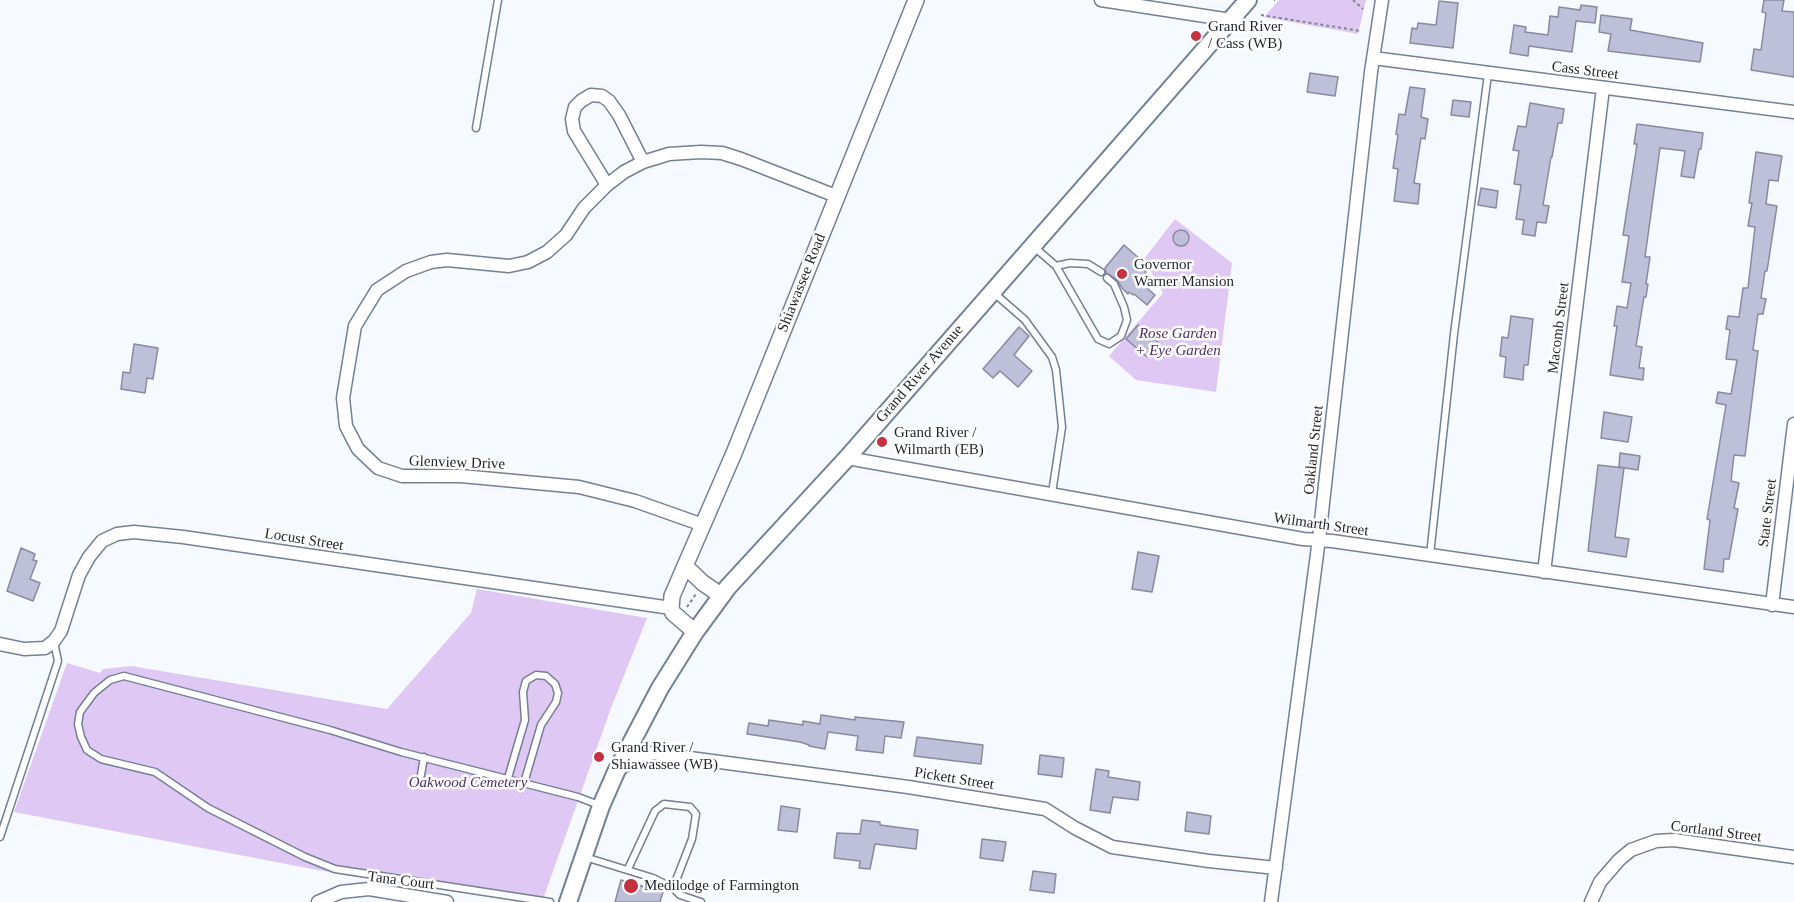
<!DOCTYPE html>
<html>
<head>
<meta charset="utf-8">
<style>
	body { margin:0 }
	canvas { display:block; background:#f6f9fe }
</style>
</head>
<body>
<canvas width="1794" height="902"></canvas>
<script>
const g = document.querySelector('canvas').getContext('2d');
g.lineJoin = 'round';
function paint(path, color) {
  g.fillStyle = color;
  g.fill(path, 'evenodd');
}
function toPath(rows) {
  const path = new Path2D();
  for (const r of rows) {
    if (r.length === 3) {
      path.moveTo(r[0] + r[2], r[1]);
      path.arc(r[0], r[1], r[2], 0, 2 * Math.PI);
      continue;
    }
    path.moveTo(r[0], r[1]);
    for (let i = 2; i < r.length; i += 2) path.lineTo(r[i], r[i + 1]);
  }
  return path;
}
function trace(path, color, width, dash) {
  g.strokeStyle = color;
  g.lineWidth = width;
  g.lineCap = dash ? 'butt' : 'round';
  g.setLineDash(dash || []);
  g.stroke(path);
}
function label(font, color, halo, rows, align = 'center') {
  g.font = font + ' Georgia,serif';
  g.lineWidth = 5;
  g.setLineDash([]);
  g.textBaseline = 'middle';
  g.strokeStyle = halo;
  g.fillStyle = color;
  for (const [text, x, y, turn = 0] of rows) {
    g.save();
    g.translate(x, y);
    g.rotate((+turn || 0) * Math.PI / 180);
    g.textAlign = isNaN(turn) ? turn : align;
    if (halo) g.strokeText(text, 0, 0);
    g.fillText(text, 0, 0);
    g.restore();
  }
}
const green = toPath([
	[1279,0,1366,0,1358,34,1264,17],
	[1175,219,1232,263,1216,392,1136,380,1109,356,1163,293,1144,259],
	[477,589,647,618,611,708,542,902,524,902,344,875,14,812,67,663,100,673,103,669,131,666,387,709,471,613]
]);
const building = toPath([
	[1764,0,1784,0,1782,11,1794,12,1794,77,1751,70,1754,49,1761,50,1766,13,1762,12,1764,0],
	[1439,1,1458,3,1453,48,1410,43,1412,28,1417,29,1418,23,1436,25,1439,1],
	[1581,5,1597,7,1595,23,1576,21,1572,52,1529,46,1528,56,1510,53,1514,25,1526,27,1525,32,1548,35,1550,16,1558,17,1559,7,1580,10,1581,5],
	[1601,15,1632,19,1630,30,1703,43,1700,62,1608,51,1611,34,1599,32,1601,15],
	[1310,73,1338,77,1335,96,1307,92,1310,73],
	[1410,87,1425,89,1421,117,1428,119,1425,139,1421,138,1414,183,1420,184,1418,204,1394,201,1398,169,1393,168,1398,135,1396,134,1399,114,1405,115,1410,87],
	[1453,100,1471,102,1469,117,1451,115,1453,100],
	[1530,103,1564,109,1562,123,1558,123,1552,157,1551,157,1543,205,1549,206,1546,223,1537,222,1535,236,1522,234,1524,220,1516,219,1521,185,1514,184,1519,151,1513,150,1518,126,1526,127,1530,103],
	[1637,124,1703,133,1701,149,1699,149,1694,178,1681,176,1685,151,1660,148,1645,257,1650,257,1646,284,1648,284,1646,297,1644,297,1636,346,1642,347,1639,368,1644,368,1643,380,1610,375,1617,326,1614,326,1617,306,1627,308,1631,283,1622,282,1629,236,1623,235,1637,144,1634,144,1637,124],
	[1756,152,1782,156,1778,181,1769,180,1766,204,1777,206,1767,271,1765,271,1761,298,1766,299,1763,314,1758,314,1753,350,1758,351,1745,456,1734,455,1731,481,1739,483,1734,508,1738,509,1729,559,1724,559,1723,572,1704,569,1710,520,1707,519,1726,405,1716,403,1718,392,1731,394,1737,360,1726,359,1730,330,1726,329,1728,316,1739,317,1743,288,1748,288,1755,227,1748,226,1752,203,1749,203,1756,152],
	[1481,188,1498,191,1496,208,1478,205,1481,188],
	[1181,238,8],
	[1124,245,1141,260,1138,264,1146,272,1142,277,1151,286,1148,289,1155,295,1147,305,1134,294,1133,295,1129,292,1128,294,1122,288,1117,280,1106,273,1105,268,1124,245],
	[1511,316,1533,319,1528,365,1524,365,1523,380,1504,377,1506,357,1500,356,1502,337,1508,338,1511,316],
	[1138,325,1159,343,1147,357,1126,339,1138,325],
	[1019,327,1029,336,1014,355,1032,371,1018,387,1000,371,993,378,983,369,1019,327],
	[134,344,158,348,153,379,147,378,145,393,121,389,123,372,130,373,134,344],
	[1604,412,1632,417,1628,442,1601,438,1604,412],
	[1620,453,1640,456,1638,470,1619,467,1620,453],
	[1598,465,1624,468,1615,537,1629,539,1626,557,1588,551,1598,465],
	[21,548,35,554,33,560,37,561,30,579,40,583,33,601,7,591,21,548],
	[1138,552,1159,556,1152,592,1132,589,1138,552],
	[821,715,855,720,855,717,904,722,901,738,885,736,883,753,856,750,858,736,828,732,825,749,809,746,809,745,800,742,747,734,749,723,768,726,769,720,803,725,803,721,820,724,821,715],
	[917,737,983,745,981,764,914,756,917,737],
	[1040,755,1064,758,1062,777,1038,774,1040,755],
	[1096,769,1109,771,1108,777,1140,782,1138,800,1113,797,1110,813,1090,810,1096,769],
	[781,806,800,809,797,832,778,830,781,806],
	[1187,812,1211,816,1209,834,1185,831,1187,812],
	[862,820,880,822,880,825,918,830,916,849,875,844,870,869,859,868,860,861,834,858,837,833,860,834,862,820],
	[982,839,1006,842,1003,861,980,858,982,839],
	[1033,871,1056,874,1054,893,1030,890,1033,871],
	[621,880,663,892,660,902,615,902,621,880]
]);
const path = toPath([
	[1274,0,1275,0],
	[1353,0,1363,9],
	[1261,15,1361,31],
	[687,607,696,594]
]);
const service = toPath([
	[476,128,498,0],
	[1033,246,1056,266,1098,339,1109,344,1121,336,1127,320,1124,307,1114,284,1107,278],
	[1056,266,1070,263,1088,264,1101,272],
	[993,292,1025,320,1052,357,1056,370,1062,427,1052,493],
	[1430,555,1454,334,1488,74],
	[421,775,424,757],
	[508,778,525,720,523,692,526,681,536,675,546,676,555,684,558,693,556,702,541,725,524,783],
	[0,837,58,661,54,642],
	[585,857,653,878,673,888,680,895,701,902],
	[628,869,655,811,664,804,690,807,696,814,692,839,673,888],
	[550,902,335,869,305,857,208,808,155,772,101,759,87,750,81,737,78,724,80,712,94,693,110,680,124,676,330,730,401,752,578,797,599,805]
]);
const minor = toPath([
	[1101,0,1231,20],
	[1373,58,1794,112],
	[607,185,574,131,572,119,575,107,581,101,591,95,602,96,609,101,619,115,643,162],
	[847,458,1303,539,1332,541,1794,607],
	[703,525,635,501,579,487,461,476,402,476,378,468,358,449,346,426,343,398,355,326,377,290,406,271,431,262,447,260,509,266,528,262,547,252,566,235,584,208,607,185,624,172,643,162,669,154,701,152,722,153,741,159,836,196],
	[1544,572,1603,88],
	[1772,605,1794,424],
	[0,644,24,649,45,648,54,641,61,631,79,575,89,557,102,541,117,534,134,532,183,537,671,608],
	[620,768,652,753,908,787,1045,809,1075,828,1112,847,1209,861,1276,868],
	[318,902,341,892,369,889,447,902],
	[1271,902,1319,539,1371,72,1382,0],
	[1591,902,1600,882,1619,860,1631,850,1656,841,1674,840,1794,857]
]);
const tertiary = toPath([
	[685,566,703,583,722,596],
	[695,632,673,613,671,608,672,596,734,453,916,0]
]);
const secondary = toPath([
	[568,902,601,806,616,772,660,688,695,632,728,587,847,458,1248,0]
]);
const markers = [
	[1196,36,6,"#c23240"],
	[1122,274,6,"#c23240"],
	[882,442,6,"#c23240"],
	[599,757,6,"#c23240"],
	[631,886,8,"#c23240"]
];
const poiNames = [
	["Grand River",1208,27],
	["/ Cass (WB)",1208,44],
	["Governor",1134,265],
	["Warner Mansion",1134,282],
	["Grand River /",894,433],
	["Wilmarth (EB)",894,450],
	["Grand River /",611,748],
	["Shiawassee (WB)",611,765],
	["Medilodge of Farmington",644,886]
];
const streetNames = [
	["Cass Street",1585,71,7],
	["Shiawassee Road",802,283,-68],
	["Macomb Street",1559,328,-83],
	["Grand River Avenue",920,374,-49],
	["Oakland Street",1314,450,-84],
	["Glenview Drive",457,463,2],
	["State Street",1768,513,-83],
	["Wilmarth Street",1321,525,8],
	["Locust Street",304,540,9],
	["Pickett Street",954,779,9],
	["Cortland Street",1716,832,7],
	["Tana Court",401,881,7]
];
const parkNames = [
	["Rose Garden",1178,334],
	["+ Eye Garden",1178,351],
	["Oakwood Cemetery",468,783]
];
paint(green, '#dfc8f4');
paint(building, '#bebfd8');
trace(building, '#8989a1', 1.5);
trace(service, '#738095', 9);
trace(minor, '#738095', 15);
trace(tertiary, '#738095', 18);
trace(secondary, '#738095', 20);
trace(path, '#80848b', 2, [3, 3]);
trace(service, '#fff', 6);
trace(minor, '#fff', 12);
trace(tertiary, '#fff', 15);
trace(secondary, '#fff', 16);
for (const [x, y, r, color] of markers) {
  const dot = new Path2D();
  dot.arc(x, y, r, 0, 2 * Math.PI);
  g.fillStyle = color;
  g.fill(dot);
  trace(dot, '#fff', 2);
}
label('15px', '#1f242c', '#fff', poiNames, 'left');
label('15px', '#1f242c', '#fff', streetNames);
label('italic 15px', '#4e2e66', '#fff', parkNames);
</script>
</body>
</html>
